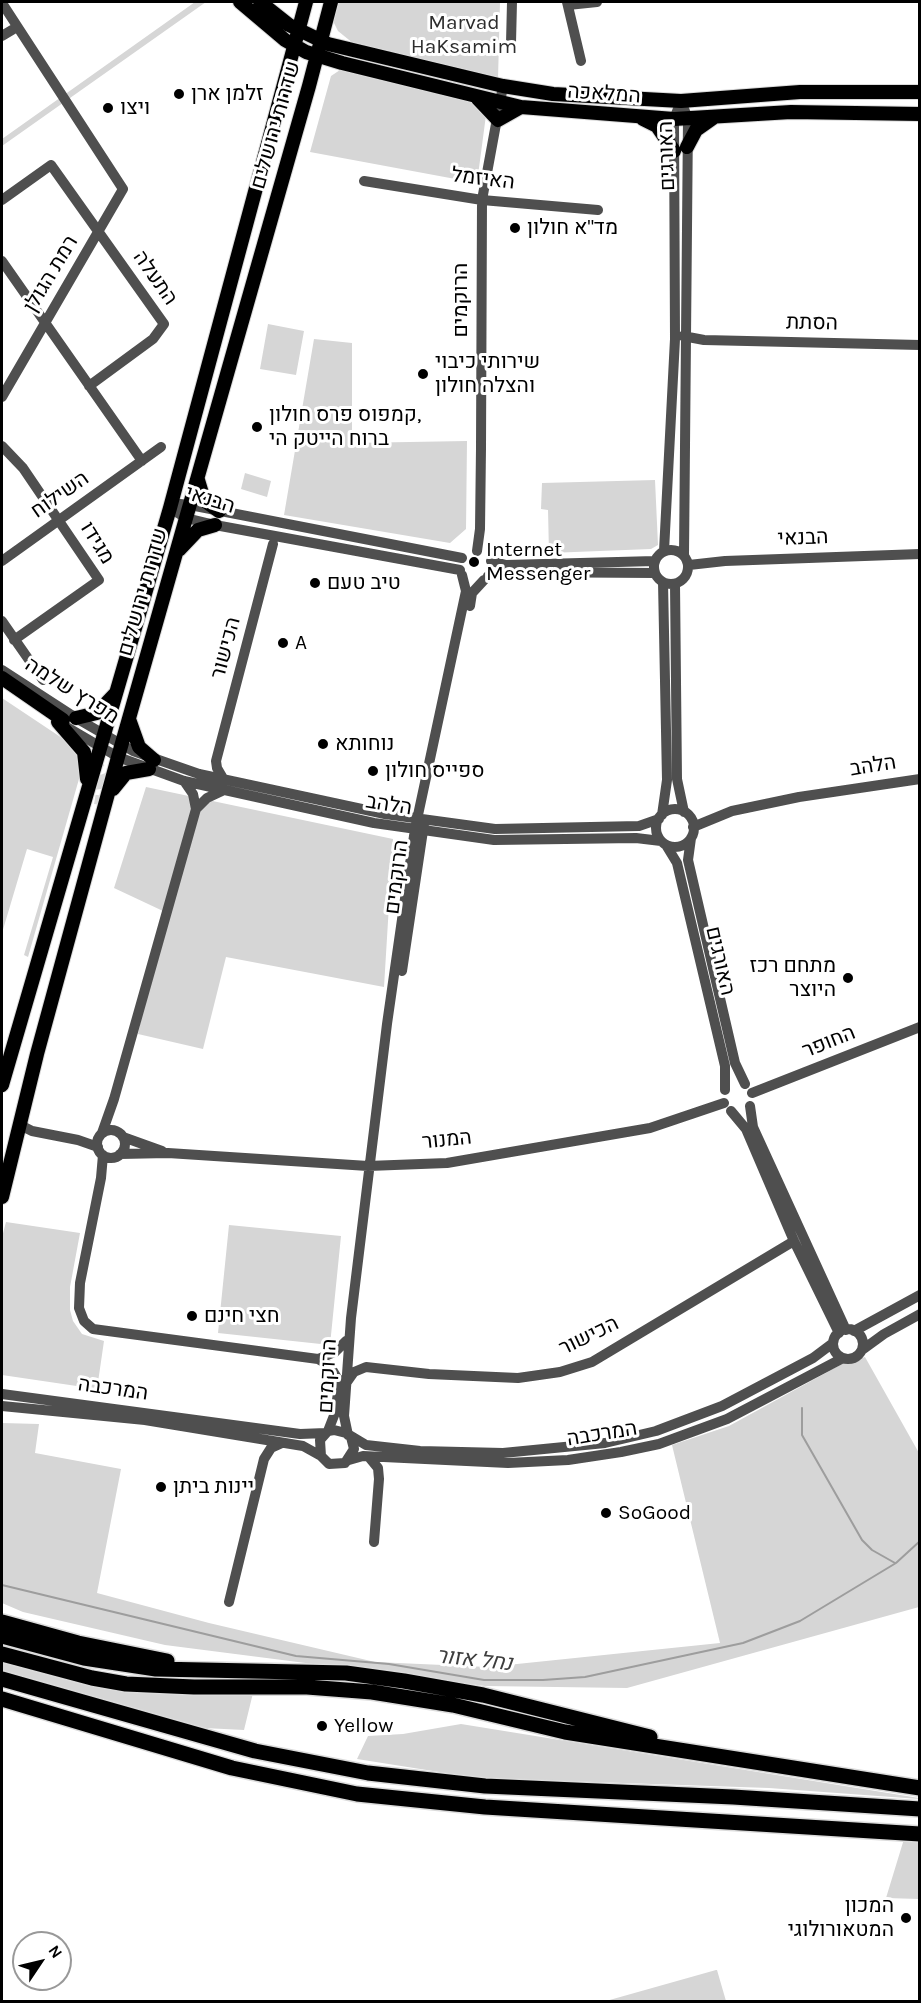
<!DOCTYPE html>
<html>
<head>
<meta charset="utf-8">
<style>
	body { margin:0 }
	#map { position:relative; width:921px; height:2003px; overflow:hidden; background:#fff; font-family:Karla,sans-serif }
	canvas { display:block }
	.frame { position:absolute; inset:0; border:3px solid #000; pointer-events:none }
	.north { position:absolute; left:12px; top:1931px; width:60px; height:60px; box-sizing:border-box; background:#fff; border:2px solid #999; border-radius:50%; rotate:55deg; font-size:16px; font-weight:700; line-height:24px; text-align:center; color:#000 }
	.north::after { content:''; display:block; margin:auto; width:21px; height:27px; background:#000; clip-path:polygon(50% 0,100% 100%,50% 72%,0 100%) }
</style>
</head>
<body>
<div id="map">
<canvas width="921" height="2003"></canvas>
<div class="frame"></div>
<div class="north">N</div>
</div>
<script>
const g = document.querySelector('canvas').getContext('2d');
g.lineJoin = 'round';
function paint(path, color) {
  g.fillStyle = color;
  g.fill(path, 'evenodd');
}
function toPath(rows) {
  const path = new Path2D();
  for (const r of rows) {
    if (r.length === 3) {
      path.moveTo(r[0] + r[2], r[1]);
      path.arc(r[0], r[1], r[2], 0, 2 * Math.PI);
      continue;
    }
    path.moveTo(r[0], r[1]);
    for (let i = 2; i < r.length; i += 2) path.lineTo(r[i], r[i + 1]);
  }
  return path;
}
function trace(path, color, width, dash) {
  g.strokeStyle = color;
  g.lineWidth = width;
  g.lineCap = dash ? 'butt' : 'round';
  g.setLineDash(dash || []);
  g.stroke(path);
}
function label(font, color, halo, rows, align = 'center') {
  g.font = font + ' Karla,Heebo,sans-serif';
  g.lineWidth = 6;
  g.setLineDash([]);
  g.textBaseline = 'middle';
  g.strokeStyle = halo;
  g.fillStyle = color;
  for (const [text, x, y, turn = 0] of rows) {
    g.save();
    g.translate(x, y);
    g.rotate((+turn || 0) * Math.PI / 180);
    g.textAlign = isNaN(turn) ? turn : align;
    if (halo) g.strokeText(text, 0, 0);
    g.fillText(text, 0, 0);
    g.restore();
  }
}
const green = toPath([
	[195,2,206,2,2,146,2,139],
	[337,2,500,2,498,79,354,44,338,31,334,23,332,17],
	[340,70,472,100,486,115,477,183,310,152,331,76],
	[268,324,304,331,296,375,260,369],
	[314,339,352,343,352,443,467,441,466,529,450,543,284,515],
	[245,473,271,481,267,497,241,489],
	[655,480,658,545,651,549,549,553,548,510,541,509,542,483],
	[2,698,65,740,78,755,81,772,28,957,24,955,53,857,27,849,2,933],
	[146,787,393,839,384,987,226,957,203,1049,138,1034,163,911,114,888],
	[6,1222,80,1233,70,1287,70,1310,73,1321,82,1334,104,1341,97,1389,2,1375,2,1237],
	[229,1225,341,1236,330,1345,218,1333],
	[865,1357,919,1453,919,1607,627,1688,485,1686,165,1645,23,1612,2,1603,2,1423,39,1424,35,1453,121,1469,97,1593,209,1623,375,1662,488,1667,720,1643,672,1445,729,1426,842,1364],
	[2,1658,101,1685,253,1693,244,1730,204,1728,2,1671],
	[461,1724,919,1798,919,1799,769,1788,477,1778,357,1759,368,1736,403,1734],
	[904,1839,919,1841,919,1899,886,1898],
	[717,1970,726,2001,606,2001,716,1970]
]);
const stream = toPath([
	[802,1408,802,1435,862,1540,872,1550,895,1563],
	[2,1585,296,1656,389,1664,484,1680,543,1680,585,1677,743,1643,800,1621,896,1563,920,1541]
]);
const majorTunnel = toPath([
	[81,738,93,756,101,777,103,792,101,805]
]);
const minor = toPath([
	[567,2,581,61],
	[2,3,123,189,2,397],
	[568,5,597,2],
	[2,36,17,27],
	[511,43,512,2],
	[681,101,688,119,684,555],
	[364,181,482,200,598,210],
	[2,200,51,165,164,324,153,339,89,386],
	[2,261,142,461],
	[683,336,704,340,920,345],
	[2,446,23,468,99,580,14,640],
	[170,508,180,504,190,505,462,558],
	[170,508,186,518,215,525,460,570],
	[671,567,17],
	[477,551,480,529,481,448,482,200,503,86],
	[664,551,675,339,674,119,681,101],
	[2,561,161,447],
	[491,561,506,565,655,561],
	[689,565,725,561,920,554],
	[488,576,505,572,655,573],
	[675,584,677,779,684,812],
	[470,606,472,593,484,580],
	[2,621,43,680],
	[2,670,76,718,133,751,199,774,385,814,495,829,639,826,659,819],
	[65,726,118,757,184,781,374,823,494,840,636,838,661,841],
	[224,780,217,768,216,761,273,544],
	[184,781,193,794,196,809],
	[675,828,19],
	[662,815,667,780,663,582],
	[693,827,732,811,799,797,920,779],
	[691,838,688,860,735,1063,745,1084],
	[666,845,677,863,725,1066,725,1090],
	[402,971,424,824],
	[752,1093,920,1027],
	[750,1106,753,1127,846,1330],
	[731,1111,746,1129,794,1241,839,1333],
	[20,1120,24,1127,32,1131,78,1140,98,1147],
	[111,1144,14],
	[102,1133,114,1099,196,809,207,798,222,791],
	[123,1137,162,1151],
	[120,1154,168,1153,368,1166,447,1163,650,1128,724,1103],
	[103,1155,101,1178,80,1283,79,1308,84,1321,93,1329,318,1359,330,1366,340,1383],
	[848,1344,15],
	[854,1331,920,1295],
	[862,1350,884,1334,920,1314],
	[318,1359,335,1352,346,1341],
	[347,1382,354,1372,366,1367,429,1374,518,1378,560,1372,592,1362,794,1241],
	[2,1394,300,1434,326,1433],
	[2,1406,145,1420,303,1446,321,1456],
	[328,1431,335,1413,340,1380],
	[348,1435,344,1416,351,1318,387,1024,415,829,466,591,462,575],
	[351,1437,354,1449,345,1463,329,1464,321,1456,320,1440,328,1431,334,1430,346,1433,366,1445,420,1451,503,1453,605,1443,656,1431,722,1406,813,1358,833,1343],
	[369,1457,378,1468,379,1479,374,1542],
	[349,1460,363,1456,508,1463,568,1460,621,1452,659,1444,727,1419,843,1358],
	[229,1602,264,1459,271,1448,282,1443]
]);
const major = toPath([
	[240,2,285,40,306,52,342,63,521,107,674,119,791,112,920,114],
	[260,2,289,25,328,44,503,86,553,94,681,101,800,92,920,92],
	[478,99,498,120,521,107],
	[643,119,657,126,674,151],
	[687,147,696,130,713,118],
	[198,480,204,500,219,511],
	[179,550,198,530,215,525],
	[2,678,63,720],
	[76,718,97,713,115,694],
	[129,719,139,747,154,760],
	[58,722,84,752,87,779],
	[113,789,126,773,149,769],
	[2,1085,170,508,306,2],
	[2,1197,37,1054,118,757,309,86,331,2]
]);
const highway = toPath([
	[2,1622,78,1643,167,1661],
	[2,1636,84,1658,156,1669,346,1673,404,1681,483,1695,650,1737],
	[2,1654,92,1678,126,1684,194,1687,307,1687,372,1692,453,1705,565,1732,920,1788],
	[2,1679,255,1751,368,1773,485,1786,733,1797,920,1809],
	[2,1699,232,1768,357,1794,485,1807,920,1834]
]);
const markers = [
	[179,94,6,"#000"],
	[108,108,6,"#000"],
	[515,228,6,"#000"],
	[423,374,6,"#000"],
	[257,427,6,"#000"],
	[474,562,6,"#000"],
	[315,583,6,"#000"],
	[283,643,6,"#000"],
	[323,744,6,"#000"],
	[373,771,6,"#000"],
	[848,978,6,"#000"],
	[192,1316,6,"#000"],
	[161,1487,6,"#000"],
	[606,1513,6,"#000"],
	[322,1726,6,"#000"],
	[906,1918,6,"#000"]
];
const parkNames = [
	["Marvad",464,23],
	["HaKsamim",464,47]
];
const poiNames = [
	["זלמן ארן",191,94],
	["ויצו",120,108],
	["מד\"א חולון",527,228],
	["שירותי כיבוי",435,362],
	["והצלה חולון",435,386],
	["קמפוס פרס חולון,",269,415],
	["ברוח הייטק הי",269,439],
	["Internet",486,550],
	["Messenger",486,574],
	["טיב טעם",327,583],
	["A",295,643],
	["נוחותא",335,744],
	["ספייס חולון",385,771],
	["מתחם רכז",836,966,"right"],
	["היוצר",836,990,"right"],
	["חצי חינם",204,1316],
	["יינות ביתן",173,1487],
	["SoGood",618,1513],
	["Yellow",334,1726],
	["המכון",894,1906,"right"],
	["המטאורולוגי",894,1930,"right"]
];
const streetNames = [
	["המלאכה",604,94,4],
	["שדרות ירושלים",276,125,-74],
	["האורגים",667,156,-92],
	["האיזמל",483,179,7],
	["רמת הגולן",51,274,-59],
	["התעלה",155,278,55],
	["הרוקמים",461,300,-90],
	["הסתת",812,323,1],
	["השילוח",60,495,-35],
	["הבנאי",210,500,17],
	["הבנאי",803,538,-2],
	["מגידו",97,543,58],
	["שדרות ירושלים",143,592,-74],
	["הכישור",226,648,-75],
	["מפרץ שלמה",72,691,32],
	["הלהב",873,766,-9],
	["הלהב",389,805,9],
	["הרוקמים",397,877,-83],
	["האורגים",720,961,77],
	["החופר",829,1042,-22],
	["המנור",447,1140,-6],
	["הכישור",589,1336,-26],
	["הרוקמים",328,1376,-87],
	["המרכבה",113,1389,8],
	["המרכבה",602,1434,-9]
];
const waterNames = [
	["נחל אזור",474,1660,6]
];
paint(green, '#d6d6d6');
trace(stream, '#9d9d9d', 2);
trace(majorTunnel, '#d9d9d9', 14, [14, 7]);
trace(major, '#dbdbdb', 16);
trace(highway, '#dbdbdb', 18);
trace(minor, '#4f4f4f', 10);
trace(major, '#000', 14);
trace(highway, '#000', 15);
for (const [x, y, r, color] of markers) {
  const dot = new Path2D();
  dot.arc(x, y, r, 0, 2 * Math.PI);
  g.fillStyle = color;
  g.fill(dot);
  trace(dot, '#fff', 2);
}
label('21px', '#2d2d2d', '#fff', parkNames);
label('21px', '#000', '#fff', poiNames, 'left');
label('21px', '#000', '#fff', streetNames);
label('italic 22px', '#3e3e3e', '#fff', waterNames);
</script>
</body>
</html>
